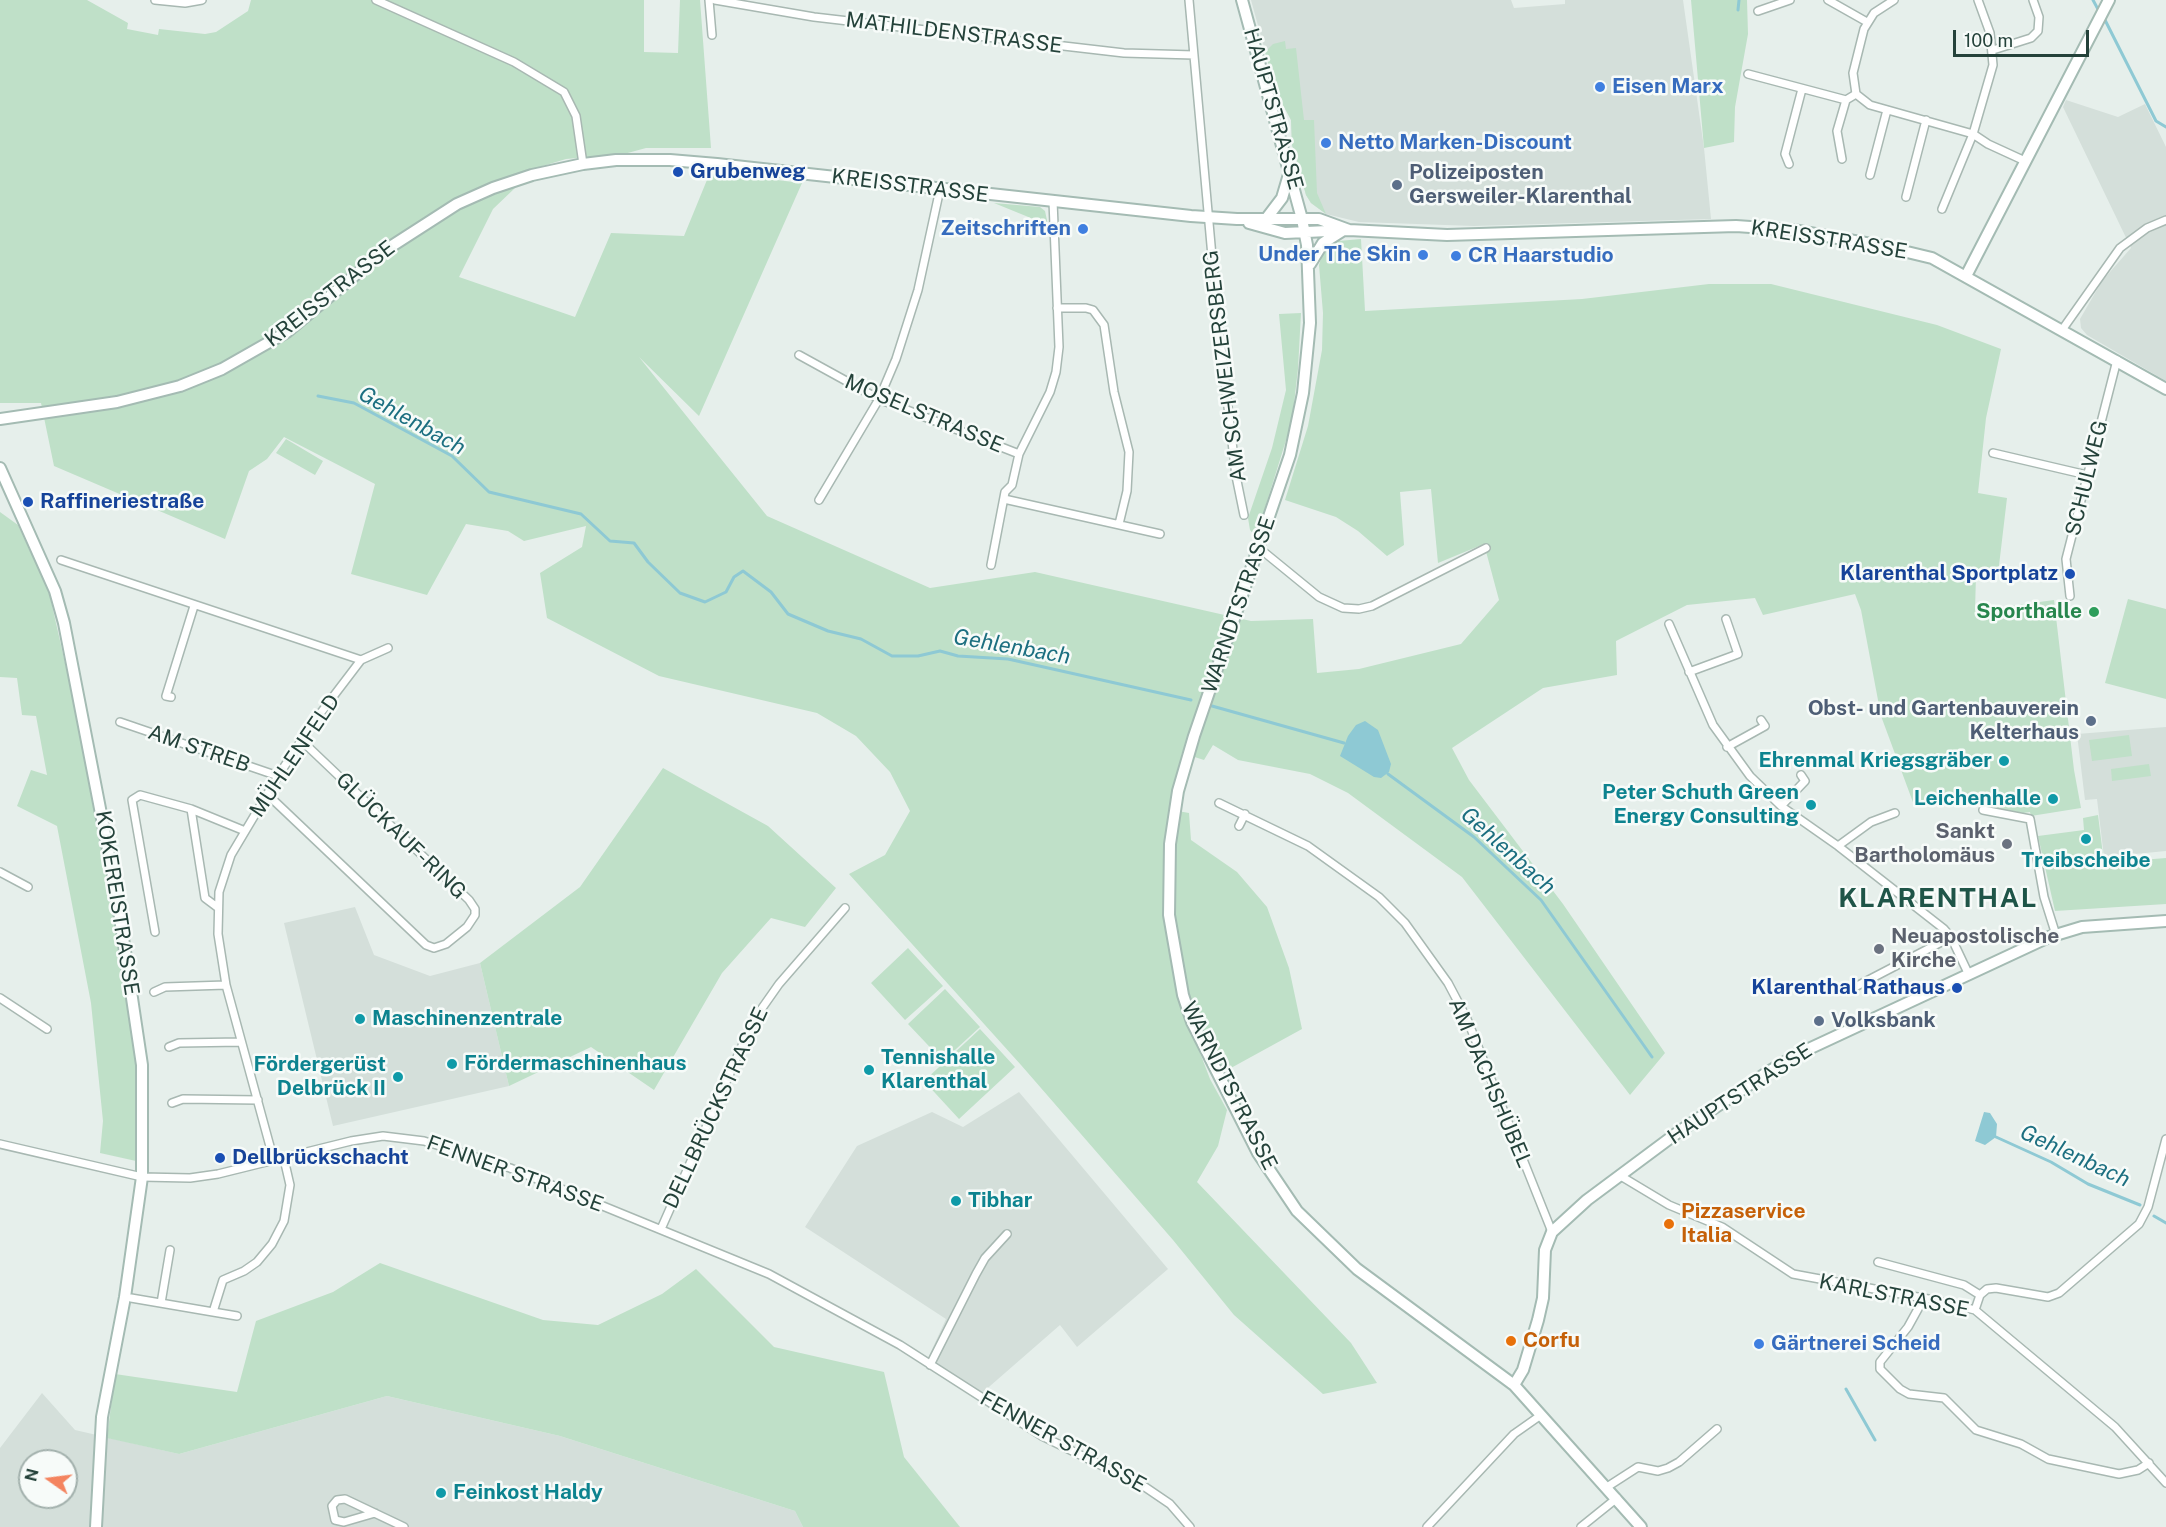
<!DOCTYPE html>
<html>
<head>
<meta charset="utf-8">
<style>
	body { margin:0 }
	#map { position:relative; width:2166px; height:1527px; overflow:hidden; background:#e6efeb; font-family:"Public Sans",sans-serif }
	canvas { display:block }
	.north { position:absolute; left:18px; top:1449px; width:60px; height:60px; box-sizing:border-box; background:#f7fbf9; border:2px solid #a3b1ad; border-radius:50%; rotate:284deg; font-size:16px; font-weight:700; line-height:24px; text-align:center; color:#24423a }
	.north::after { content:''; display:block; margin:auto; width:21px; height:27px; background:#f4845f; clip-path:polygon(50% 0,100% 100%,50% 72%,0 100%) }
	.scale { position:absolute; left:1953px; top:30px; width:136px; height:27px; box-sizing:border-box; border:3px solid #24423a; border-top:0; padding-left:8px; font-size:18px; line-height:21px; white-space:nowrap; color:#24423a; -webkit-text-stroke:4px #f7fbf9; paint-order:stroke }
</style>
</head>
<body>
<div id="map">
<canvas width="2166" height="1527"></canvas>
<div class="north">N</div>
<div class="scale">100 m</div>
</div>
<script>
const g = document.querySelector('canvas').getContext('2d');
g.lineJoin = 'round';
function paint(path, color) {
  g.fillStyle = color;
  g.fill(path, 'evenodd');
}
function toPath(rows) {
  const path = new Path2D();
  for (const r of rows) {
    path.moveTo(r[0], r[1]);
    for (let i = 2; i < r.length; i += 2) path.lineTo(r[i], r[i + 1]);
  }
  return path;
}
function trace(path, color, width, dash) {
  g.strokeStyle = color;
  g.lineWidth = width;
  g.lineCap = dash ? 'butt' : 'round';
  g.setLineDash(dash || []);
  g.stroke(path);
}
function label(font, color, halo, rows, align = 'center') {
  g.font = font + ' "Public Sans",sans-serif';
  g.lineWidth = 5;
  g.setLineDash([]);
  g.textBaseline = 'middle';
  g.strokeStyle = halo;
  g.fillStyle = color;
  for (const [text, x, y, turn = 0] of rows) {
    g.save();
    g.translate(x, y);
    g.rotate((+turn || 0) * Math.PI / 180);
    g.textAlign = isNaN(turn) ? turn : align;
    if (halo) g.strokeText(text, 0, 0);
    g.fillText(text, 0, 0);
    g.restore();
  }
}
const built = toPath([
	[1251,0,1511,0,1514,8,1565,4,1565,0,1683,0,1704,148,1711,219,1474,226,1359,222,1326,214,1311,203,1306,195,1292,145,1291,120,1275,87],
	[2066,100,2118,117,2145,104,2166,147,2166,381,2087,335,2081,328,2080,319,2102,281,2131,248,2063,107],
	[2166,727,2166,851,2104,857,2097,799,2085,800,2077,734],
	[355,907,374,955,430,976,480,963,509,1086,333,1126,284,923],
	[1019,1092,1168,1269,1077,1347,1060,1325,982,1393,928,1358,946,1319,805,1227,857,1146,932,1112,963,1127],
	[42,1393,75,1430,179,1454,387,1396,560,1436,795,1511,803,1527,0,1527,0,1448],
	[30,1461,66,1461,66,1497,30,1497]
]);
const green = toPath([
	[0,0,87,0,128,23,127,29,158,35,159,29,205,34,216,32,248,11,251,0,644,0,644,52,678,53,680,0,700,0,711,148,646,148,624,154,566,159,513,175,515,188,493,209,459,277,575,317,611,233,684,236,709,175,718,173,802,183,699,416,639,357,767,516,930,588,1035,572,1251,621,1313,619,1317,673,1359,669,1461,644,1499,600,1484,544,1438,563,1431,489,1400,492,1404,545,1387,556,1358,531,1336,517,1285,500,1308,426,1322,350,1323,313,1319,265,1322,255,1338,241,1361,239,1365,311,1582,299,1709,284,1771,284,1937,325,2001,349,1986,418,1978,493,2007,498,1998,574,1993,572,1976,575,1975,611,2054,600,2074,770,2081,808,2031,816,2030,812,2023,813,1939,799,1914,805,1881,716,1861,610,1855,594,1763,615,1755,598,1687,605,1616,641,1617,675,1543,688,1452,748,1469,780,1563,904,1665,1053,1630,1095,1462,877,1348,793,1310,774,1238,760,1213,745,1204,760,1182,753,1169,811,1164,874,1189,1024,1210,1079,1227,1110,1218,1146,1197,1182,1351,1343,1377,1383,1323,1394,1234,1315,1173,1240,1021,1065,849,874,885,855,910,811,890,772,856,736,817,713,659,676,547,618,540,573,582,547,586,526,524,541,508,531,466,524,427,595,351,574,375,484,284,437,267,459,249,471,225,539,54,466,41,403,0,403],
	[1691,0,1747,0,1748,34,1735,107,1734,142,1704,148],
	[1285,41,1286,49,1296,48,1304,120,1314,120,1317,193,1326,214,1311,203,1306,195,1292,145,1291,120,1278,96,1265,52,1273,44],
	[994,203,1040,207,1045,211,1048,225],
	[1301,313,1298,369,1292,421,1256,537,1250,530,1248,518,1272,448,1286,390,1279,314],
	[286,439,323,461,315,475,276,453],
	[0,512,18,525,49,592,70,685,127,985,136,1066,139,1123,136,1161,100,1153,103,1121,91,1003,57,826,17,806,31,770,47,775,36,716,22,715,17,678,0,677],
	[2128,599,2166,609,2166,699,2105,683],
	[2129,735,2132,756,2092,761,2089,740],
	[2149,764,2151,776,2112,781,2111,769],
	[663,768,768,826,836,888,805,927,771,918,722,973,654,1090,591,1047,509,1086,480,963,580,887],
	[1178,811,1189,813,1191,840,1237,872,1267,907,1289,968,1302,1029,1220,1074,1187,995,1172,915,1172,873],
	[2098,815,2104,863,2166,858,2166,904,2055,911,2038,836,2084,830,2083,818],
	[908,948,943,986,905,1020,871,983],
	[945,989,980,1027,943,1061,908,1024],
	[980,1029,1015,1067,959,1119,924,1081],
	[380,1263,543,1320,598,1325,662,1294,696,1269,774,1347,884,1372,904,1457,960,1527,803,1527,795,1511,560,1436,387,1396,179,1454,107,1438,115,1374,237,1392,256,1321,333,1292]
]);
const water = toPath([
	[1365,721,1378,730,1391,764,1389,772,1381,778,1374,777,1340,756,1348,736,1356,725],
	[1984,1112,1990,1113,1997,1124,1996,1137,1985,1145,1975,1141]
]);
const stream = toPath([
	[2093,0,2100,13],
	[1738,10,1739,0],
	[2104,18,2156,121,2166,127],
	[318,396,354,403,452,456,489,492,581,514,610,541,634,543,648,562,680,593,705,602,726,592,734,577,743,571,771,592,788,614,828,631,861,639,892,656,918,656,940,651,958,656,1008,659,1191,700],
	[1212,706,1344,743],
	[1388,774,1474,837,1541,900,1652,1057],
	[1996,1137,2051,1162,2088,1184,2140,1205],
	[2154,1216,2166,1223],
	[1846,1389,1875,1440]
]);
const street = toPath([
	[155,0,185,3,202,0],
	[376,0,514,62,564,92,576,116,583,164],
	[709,0,712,35],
	[715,0,814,17,1124,53,1194,55],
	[1189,0,1217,312,1236,476,1244,515],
	[1828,0,1867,22],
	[1894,0,1874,13,1864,29,1853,73,1856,94,1870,105,1973,134,1993,65,1990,33,1978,0],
	[1758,11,1790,0],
	[1993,50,2031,38,2038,31,2039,17,2033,0],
	[1748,74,1846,100,1856,94],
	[1842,159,1837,131,1846,100],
	[1789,164,1785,154,1802,89],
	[1870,175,1887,110],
	[1906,197,1926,120],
	[1942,209,1973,134,1988,144,2025,161],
	[1057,308,1086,308,1093,310,1104,325,1114,392,1129,452,1127,491,1119,524],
	[2062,330,2120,248,2147,228,2166,220],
	[799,355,879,399,1019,454],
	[1993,453,2087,475],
	[1004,499,1160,534],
	[819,500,879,399,896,359,918,290,940,189],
	[1259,548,1319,597,1343,608,1359,609,1372,606,1486,548],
	[61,560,361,660,313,723,278,776,231,855,219,892,218,934,226,985,274,1161],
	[991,565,1005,492,1012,485,1019,454,1050,392,1056,372,1059,347,1053,201],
	[2070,596,2066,559,2117,360],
	[1669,624,1713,725,1750,776,1781,806,1838,846,1944,929,1951,937,1969,975],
	[361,660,388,648],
	[1689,672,1738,654,1726,619],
	[171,697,166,696,194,606],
	[120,722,278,776],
	[1727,747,1765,726,1761,720],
	[267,794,426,945,434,948,446,944,467,927,475,915,475,909,469,900,301,740],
	[1219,803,1308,846,1379,897,1405,923,1448,983,1467,1019,1552,1232],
	[1781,806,1805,781,1801,775],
	[191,809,205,898,217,907],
	[1983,810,2030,819,2044,897,2056,935],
	[1239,826,1245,814],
	[1838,846,1871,822,1895,813],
	[0,872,28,887],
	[155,932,132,800,140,795,191,809,245,831],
	[1855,987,1951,937],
	[154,992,165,987,226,985],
	[0,998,47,1029],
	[169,1047,179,1043,241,1042],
	[172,1103,183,1099,258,1100],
	[0,1144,142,1177,190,1178,218,1174,351,1141,383,1136,424,1141,510,1168,769,1274,900,1345,1042,1436,1145,1487,1170,1504,1190,1527],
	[1619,1175,1669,1205,1722,1227,1793,1274,1939,1301,1975,1310,2115,1427,2166,1483],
	[661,1229,753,1021,779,984,845,908],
	[1878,1262,1964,1285,1980,1295],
	[131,1298,213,1312,223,1280,244,1271,257,1262,272,1244,284,1221,290,1185,284,1159],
	[1924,1298,1908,1327,1880,1362,1880,1369,1900,1389,1909,1394,1944,1398,1976,1430,2021,1444,2048,1459,2119,1474,2138,1470,2149,1463],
	[161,1303,170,1250],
	[1975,1310,1980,1295,1987,1289,1996,1288,2048,1297,2059,1293,2139,1224,2148,1207,2166,1139],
	[213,1312,237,1316],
	[930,1365,976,1274,985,1258,1007,1234],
	[1607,1487,1638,1467,1658,1471,1668,1468,1679,1462,1717,1429],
	[375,1513,344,1522,335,1520,332,1506,337,1500,345,1499,404,1527],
	[1427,1527,1514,1434,1541,1415],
	[1581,1527,1617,1498]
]);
const secondary = toPath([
	[1242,0,1302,219,1307,245,1310,323,1303,393,1290,455,1194,736,1178,791,1170,844,1169,915,1183,995,1192,1022,1258,1153,1297,1211,1357,1269,1514,1385,1641,1527],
	[1266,219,1282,198,1290,171],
	[1249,223,1285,233,1349,230,1447,235,1736,226,1793,230,1882,246,1932,258,2166,389],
	[1310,264,1323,243,1342,231],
	[1966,276,2109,0],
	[0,419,117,402,180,386,222,369,287,332,384,251,457,204,493,188,532,175,583,164,616,160,670,160,717,164,1191,216,1237,219,1319,219,1349,230],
	[0,468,55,591,64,623,116,891,142,1065,142,1177,125,1297,102,1417,96,1527],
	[1514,1385,1523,1370,1538,1320,1543,1298,1545,1250,1552,1232,1587,1200,1677,1133,1768,1072,1800,1053,2049,937,2082,927,2166,921]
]);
const markers = [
	[1600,87,6,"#3f7fe0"],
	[1326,143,6,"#3f7fe0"],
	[678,172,6,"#1a4fb4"],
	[1397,185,6,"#5c6f8a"],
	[1083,229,6,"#3f7fe0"],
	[1423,255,6,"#3f7fe0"],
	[1456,256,6,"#3f7fe0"],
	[28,502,6,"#1a4fb4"],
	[2070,574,6,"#1a4fb4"],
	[2094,612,6,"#2e9e5b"],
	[2091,721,6,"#5c6f8a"],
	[2004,761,6,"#0f9aa8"],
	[2053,799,6,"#0f9aa8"],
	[1811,805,6,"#0f9aa8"],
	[2086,839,6,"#0f9aa8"],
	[2007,844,6,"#6b7280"],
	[1879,949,6,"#6b7280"],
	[1957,988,6,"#1a4fb4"],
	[360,1019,6,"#0f9aa8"],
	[1819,1021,6,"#5c6f8a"],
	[452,1064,6,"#0f9aa8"],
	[869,1070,6,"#0f9aa8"],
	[398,1077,6,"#0f9aa8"],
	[220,1158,6,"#1a4fb4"],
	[956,1201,6,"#0f9aa8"],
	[1669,1224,6,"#e8710a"],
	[1511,1341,6,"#e8710a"],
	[1759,1344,6,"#3f7fe0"],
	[441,1493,6,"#0f9aa8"]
];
const streetNames = [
	["MATHILDENSTRASSE",954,33,7],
	["HAUPTSTRASSE",1273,109,74],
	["KREISSTRASSE",910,186,7],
	["KREISSTRASSE",1829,240,9],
	["KREISSTRASSE",330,294,-38],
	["AM SCHWEIZERSBERG",1225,366,-97],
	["MOSELSTRASSE",924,414,23],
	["SCHULWEG",2087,478,-76],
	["WARNDTSTRASSE",1239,605,-71],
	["AM STREB",199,749,19],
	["MÜHLENFELD",295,756,-56],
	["GLÜCKAUF-RING",401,836,44],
	["KOKEREISTRASSE",117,903,81],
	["AM DACHSHÜBEL",1490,1083,67],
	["WARNDTSTRASSE",1229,1086,63],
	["HAUPTSTRASSE",1740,1094,-33],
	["DELLBRÜCKSTRASSE",716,1108,-65],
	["FENNER STRASSE",515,1174,20],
	["KARLSTRASSE",1894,1296,11],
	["FENNER STRASSE",1063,1442,29]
];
const shopNames = [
	["Eisen Marx",1612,87],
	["Netto Marken-Discount",1338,143],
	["Zeitschriften",1071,229,"right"],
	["Under The Skin",1411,255,"right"],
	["CR Haarstudio",1468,256],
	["Gärtnerei Scheid",1771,1344]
];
const transitNames = [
	["Grubenweg",690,172],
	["Raffineriestraße",40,502],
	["Klarenthal Sportplatz",2058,574,"right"],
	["Klarenthal Rathaus",1945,988,"right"],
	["Dellbrückschacht",232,1158]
];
const serviceNames = [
	["Polizeiposten",1409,173],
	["Gersweiler-Klarenthal",1409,197],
	["Obst- und Gartenbauverein",2079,709,"right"],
	["Kelterhaus",2079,733,"right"],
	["Volksbank",1831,1021]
];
const leisureNames = [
	["Sporthalle",2082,612]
];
const cultureNames = [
	["Ehrenmal Kriegsgräber",1992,761,"right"],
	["Peter Schuth Green",1799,793,"right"],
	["Energy Consulting",1799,817,"right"],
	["Leichenhalle",2041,799,"right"],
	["Treibscheibe",2086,861,"center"],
	["Maschinenzentrale",372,1019],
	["Tennishalle",881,1058],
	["Klarenthal",881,1082],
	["Fördermaschinenhaus",464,1064],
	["Fördergerüst",386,1065,"right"],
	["Delbrück II",386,1089,"right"],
	["Tibhar",968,1201],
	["Feinkost Haldy",453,1493]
];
const worshipNames = [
	["Sankt",1995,832],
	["Bartholomäus",1995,856],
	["Neuapostolische",1891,937,"left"],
	["Kirche",1891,961,"left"]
];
const foodNames = [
	["Pizzaservice",1681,1212],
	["Italia",1681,1236],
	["Corfu",1523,1341]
];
const waterNames = [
	["Gehlenbach",412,421,29],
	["Gehlenbach",1012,647,10],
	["Gehlenbach",1508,851,42],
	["Gehlenbach",2075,1156,25]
];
const districtNames = [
	["KLARENTHAL",1938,899]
];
paint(built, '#d4dfda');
paint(green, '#bfe0c8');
paint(water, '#8ec9d4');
trace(stream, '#8ec9d4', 3);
trace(street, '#a8b8b2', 10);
trace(secondary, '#a4bbb3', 14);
trace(street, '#fff', 7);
trace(secondary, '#fff', 10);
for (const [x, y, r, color] of markers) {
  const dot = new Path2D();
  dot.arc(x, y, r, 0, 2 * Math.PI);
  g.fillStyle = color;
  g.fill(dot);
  trace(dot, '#f7fbf9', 2);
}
label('21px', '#24423a', '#f7fbf9', streetNames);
label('bold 21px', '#366cbe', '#f7fbf9', shopNames, 'left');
label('bold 21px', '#164399', '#f7fbf9', transitNames, 'left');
label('bold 21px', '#4e5e75', '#f7fbf9', serviceNames, 'left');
label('bold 21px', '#27864d', '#f7fbf9', leisureNames, 'right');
label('bold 21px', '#0d838f', '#f7fbf9', cultureNames, 'left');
label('bold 21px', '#5b616d', '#f7fbf9', worshipNames, 'right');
label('bold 21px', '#c56008', '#f7fbf9', foodNames, 'left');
label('italic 22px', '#1c6f80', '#f7fbf9', waterNames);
g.letterSpacing = '1.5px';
label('bold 27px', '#1f5548', '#f7fbf9', districtNames);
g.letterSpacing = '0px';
</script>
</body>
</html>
